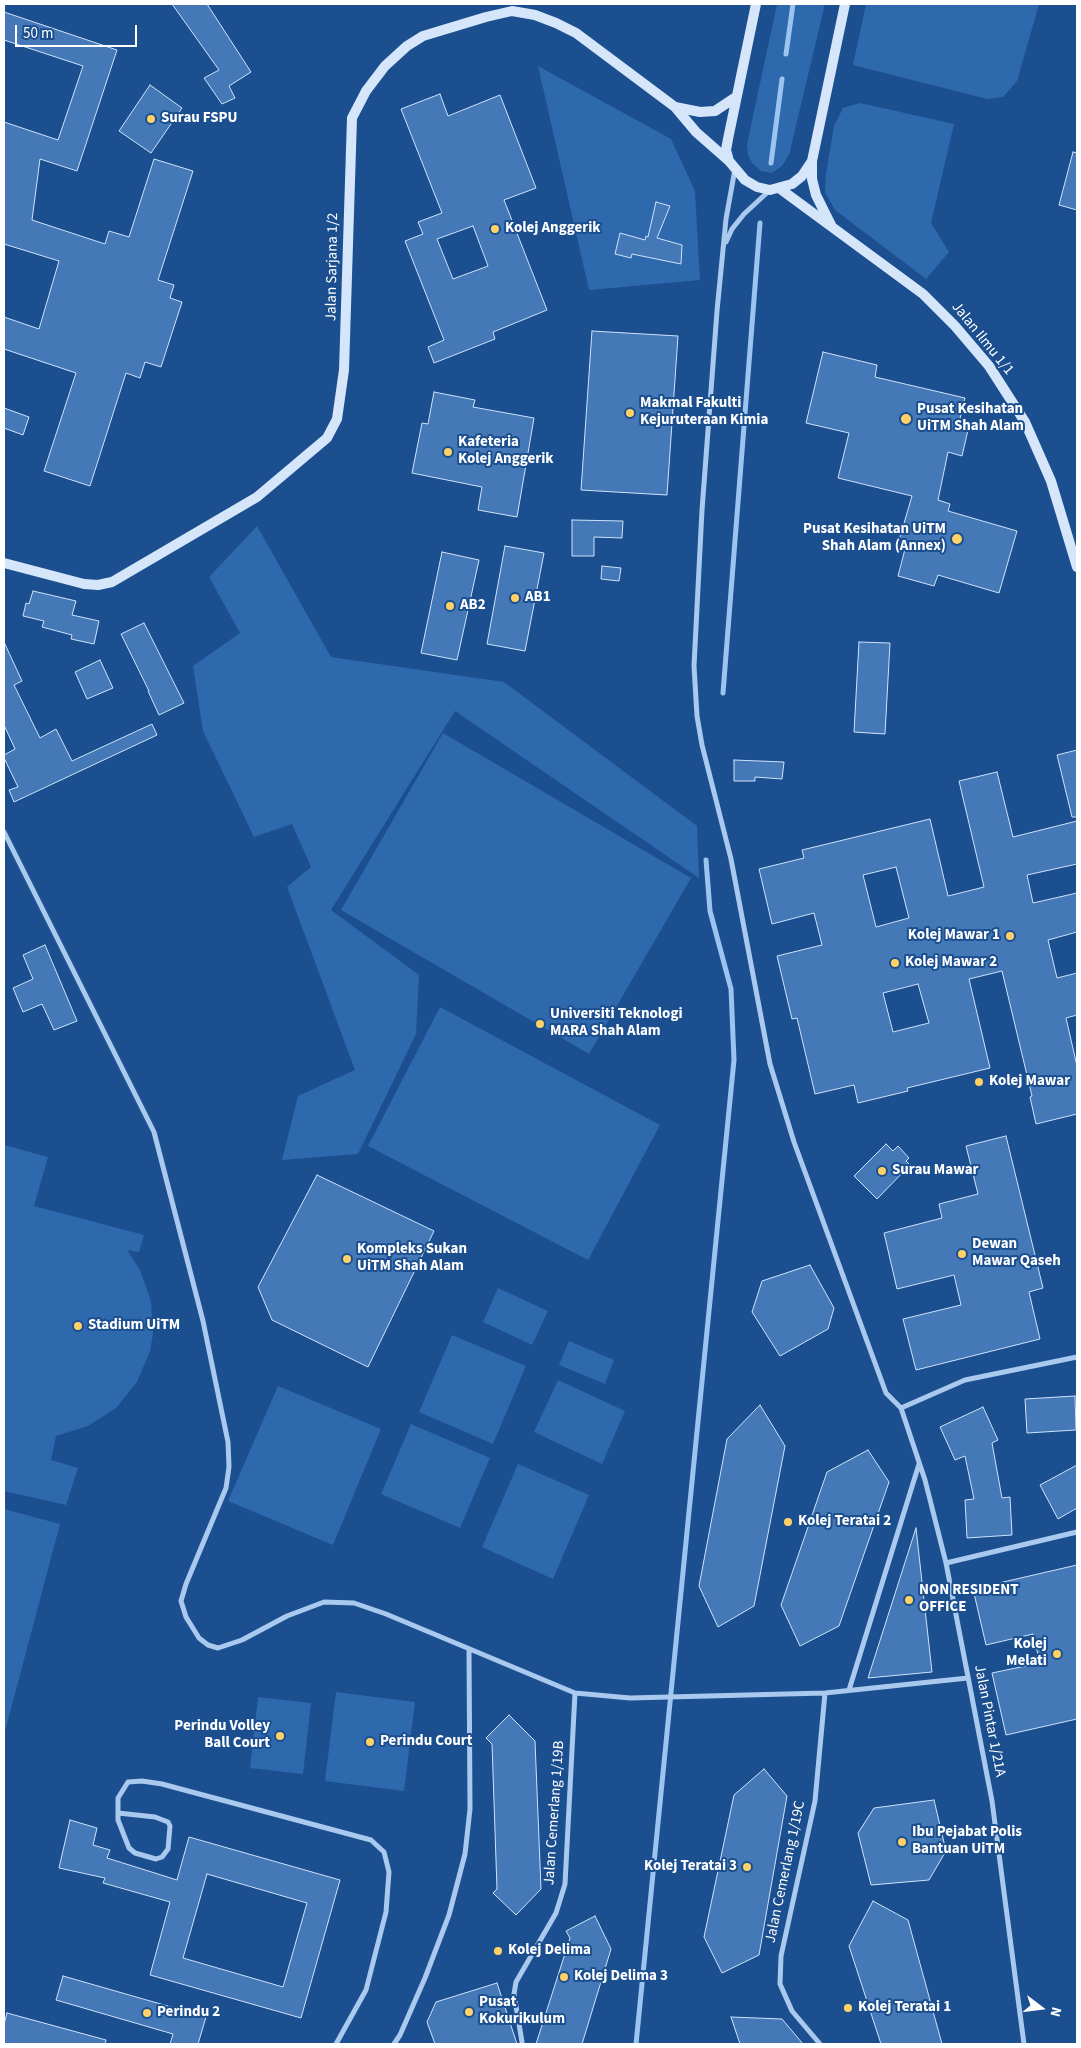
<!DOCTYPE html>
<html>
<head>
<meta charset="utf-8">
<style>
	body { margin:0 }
	#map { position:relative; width:1081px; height:2048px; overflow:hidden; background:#1b4f8f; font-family:"Source Sans 3",sans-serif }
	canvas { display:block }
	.frame { position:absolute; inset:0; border:5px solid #fff; pointer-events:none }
	.north { position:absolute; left:1016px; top:1983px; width:50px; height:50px; -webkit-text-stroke:4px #1b4f8f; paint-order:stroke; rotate:105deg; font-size:14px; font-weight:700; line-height:20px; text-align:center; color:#fff }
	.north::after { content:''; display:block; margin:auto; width:18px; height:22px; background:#fff; clip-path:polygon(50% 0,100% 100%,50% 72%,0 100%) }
	.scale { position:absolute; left:15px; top:25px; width:122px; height:22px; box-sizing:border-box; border:2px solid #fff; border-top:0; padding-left:6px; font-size:15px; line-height:18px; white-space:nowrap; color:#fff; -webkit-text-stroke:4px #1b4f8f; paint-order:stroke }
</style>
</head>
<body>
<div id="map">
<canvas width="1081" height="2048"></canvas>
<div class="frame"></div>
<div class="north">N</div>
<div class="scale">50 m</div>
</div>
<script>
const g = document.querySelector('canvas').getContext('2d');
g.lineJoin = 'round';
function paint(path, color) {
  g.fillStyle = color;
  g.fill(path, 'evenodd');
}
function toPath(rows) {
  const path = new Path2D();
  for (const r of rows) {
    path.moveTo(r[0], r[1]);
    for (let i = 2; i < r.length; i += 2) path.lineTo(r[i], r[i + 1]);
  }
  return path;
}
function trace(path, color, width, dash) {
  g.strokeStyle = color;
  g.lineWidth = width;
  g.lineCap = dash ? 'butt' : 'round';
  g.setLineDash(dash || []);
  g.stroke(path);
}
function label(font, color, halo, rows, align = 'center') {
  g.font = font + ' "Source Sans 3",sans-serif';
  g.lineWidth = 4;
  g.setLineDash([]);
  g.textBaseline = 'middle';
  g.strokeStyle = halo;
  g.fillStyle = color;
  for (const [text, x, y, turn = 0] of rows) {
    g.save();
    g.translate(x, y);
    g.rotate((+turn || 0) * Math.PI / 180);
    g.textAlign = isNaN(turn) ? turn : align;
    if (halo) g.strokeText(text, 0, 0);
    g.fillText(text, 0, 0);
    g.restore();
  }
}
const green = toPath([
	[777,4,825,4,789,155,782,166,772,173,761,171,752,163,748,155,747,144],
	[866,4,1039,4,1017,81,1003,97,987,99,853,65],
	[538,66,671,139,695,191,700,280,589,290],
	[860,103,954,124,931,223,949,252,926,279,835,210,825,192,826,173,834,126,843,108],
	[257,526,331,657,504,682,697,826,699,878,455,711,331,910,419,975,416,1034,358,1154,282,1160,298,1096,355,1070,287,887,311,867,292,824,254,837,203,731,193,666,240,633,209,577],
	[443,733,691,878,589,1054,341,910],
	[440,1007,660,1125,588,1260,368,1146],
	[4,1145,48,1157,34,1206,144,1235,139,1252,127,1250,140,1270,151,1301,153,1334,150,1351,137,1382,116,1408,88,1426,56,1436,51,1460,78,1468,66,1505,4,1491],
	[498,1288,548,1311,532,1345,483,1322],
	[452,1335,526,1366,493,1444,419,1412],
	[569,1341,614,1360,605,1384,559,1365],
	[558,1380,625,1411,602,1464,534,1432],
	[278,1386,381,1429,333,1545,228,1501],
	[411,1424,490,1458,460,1528,381,1494],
	[518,1464,589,1495,553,1579,482,1547],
	[4,1509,60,1524,4,1735],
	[336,1692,415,1702,404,1791,325,1781],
	[258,1697,311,1703,303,1774,250,1768]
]);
const stream = toPath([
	[786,54,793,4],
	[771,163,782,79],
	[723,693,760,223],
	[636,2044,734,1060,731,989,710,911,706,860]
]);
const building = toPath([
	[172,4,207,4,251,72,229,86,235,98,222,104,204,78,219,70,172,4],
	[4,12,117,50,77,171,40,159,32,220,105,244,109,231,129,237,154,159,193,171,158,280,174,285,170,298,182,302,161,367,145,362,140,378,126,373,90,486,44,471,76,373,4,349,4,317,39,329,59,261,4,244,4,122,58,140,83,66,4,40,4,12],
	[150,85,182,108,151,153,119,131,150,85],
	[440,94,448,116,500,95,536,188,504,200,547,310,493,332,495,339,434,363,428,347,444,340,405,241,423,234,418,222,442,213,401,109,440,94],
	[473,226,488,266,453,279,437,239,473,226],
	[1073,152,1077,153,1077,210,1059,205,1073,152],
	[656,202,670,206,657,238,682,245,681,264,632,254,631,258,615,254,620,233,645,240,646,236,648,237,656,202],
	[592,331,678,336,667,495,581,490,592,331],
	[823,352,877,365,875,377,965,398,958,427,968,430,962,456,948,452,938,500,950,504,948,511,1017,531,999,593,938,575,934,586,898,576,905,549,897,547,912,496,838,478,849,433,806,423,823,352],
	[434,392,475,400,473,407,534,418,517,517,478,510,482,487,412,473,422,423,428,424,434,392],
	[4,408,29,417,23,435,4,428,4,408],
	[572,520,623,521,622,538,594,537,594,556,572,556,572,520],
	[505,546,544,553,525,651,487,644,505,546],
	[442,552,479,560,457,660,421,653,442,552],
	[602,566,621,568,619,581,601,579,602,566],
	[33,591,76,601,72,615,99,621,94,644,71,639,72,635,42,627,44,621,23,616,26,603,29,604,33,591],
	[144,623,184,703,159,715,148,691,149,691,121,634,144,623],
	[4,642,22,681,14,685,40,738,56,729,72,761,152,724,157,735,14,802,9,790,18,787,4,758,4,755,15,749,4,725,4,642],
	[859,642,890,643,885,734,854,732,859,642],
	[100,660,113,688,87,699,75,672,100,660],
	[1077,750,1077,817,1072,817,1057,755,1077,750],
	[734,760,784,762,782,779,755,777,755,781,734,781,734,760],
	[997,772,1013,837,1077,821,1077,864,1027,875,1033,903,1077,893,1077,932,1048,940,1057,978,1077,973,1077,1015,1066,1018,1077,1066,1077,1114,1036,1124,1030,1097,1032,1096,1002,971,969,979,990,1068,907,1088,908,1091,858,1103,854,1085,815,1094,797,1018,792,1019,777,956,822,945,814,913,772,924,759,869,804,858,802,850,930,819,948,896,984,887,959,781,997,772],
	[896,867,909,918,876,927,863,875,896,867],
	[918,984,929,1023,893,1032,883,993,918,984],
	[45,945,77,1021,54,1030,42,1004,23,1012,13,988,33,979,23,955,45,945],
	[1006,1136,1043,1288,1029,1292,1040,1339,916,1370,903,1319,961,1305,954,1275,897,1289,884,1233,942,1218,939,1204,978,1194,966,1146,1006,1136],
	[886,1144,893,1151,898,1146,909,1158,906,1161,910,1165,877,1199,854,1176,886,1144],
	[317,1175,434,1231,368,1367,272,1320,258,1287,317,1175],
	[810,1265,834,1308,828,1329,780,1356,752,1312,762,1281,810,1265],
	[1075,1396,1076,1430,1027,1433,1025,1399,1075,1396],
	[760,1405,785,1446,754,1606,718,1627,699,1586,727,1439,760,1405],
	[983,1407,998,1440,992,1443,1002,1498,1010,1497,1012,1535,967,1538,965,1500,974,1499,965,1456,955,1460,940,1427,983,1407],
	[868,1450,889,1482,839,1626,800,1646,781,1605,827,1472,868,1450],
	[1077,1465,1077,1508,1058,1519,1040,1485,1077,1465],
	[916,1528,932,1672,868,1678,916,1528],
	[1077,1565,1077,1719,1006,1735,992,1673,1040,1663,1033,1634,986,1645,973,1589,1077,1565],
	[509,1715,535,1741,541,1889,516,1915,493,1893,497,1889,492,1744,486,1738,509,1715],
	[764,1769,787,1796,759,1955,722,1973,704,1937,734,1795,764,1769],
	[934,1800,946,1851,929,1880,871,1885,858,1833,874,1808,934,1800],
	[70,1820,97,1828,93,1845,110,1850,107,1858,177,1880,189,1837,340,1880,301,2018,150,1975,170,1902,103,1883,105,1878,59,1868,70,1820],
	[207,1874,307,1903,283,1987,183,1958,207,1874],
	[873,1901,908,1920,942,2044,881,2044,849,1946,873,1901],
	[595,1916,611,1949,582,2044,536,2044,570,1938,566,1931,595,1916],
	[63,1976,206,2017,198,2044,170,2044,173,2034,56,2000,63,1976],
	[497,1983,517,2044,435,2044,427,2022,436,2002,497,1983],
	[7,2013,106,2040,105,2044,4,2044,4,2024,7,2013],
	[731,2017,782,2019,803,2044,740,2044,731,2017]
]);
const street = toPath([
	[735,169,726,219,717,311,702,510,694,666,697,716,702,745,731,859,770,1064,794,1142,886,1393,901,1408,925,1480,946,1563,992,1801,1024,2044],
	[726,242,732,229,744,214,770,190],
	[4,832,154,1132,203,1321,228,1442,229,1467,226,1488,186,1584,181,1601,186,1617,199,1638,208,1645,218,1648,242,1640,287,1616,324,1602,354,1603,386,1614,575,1693,630,1698,825,1693,968,1678],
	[901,1408,965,1380,1077,1357],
	[946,1563,1077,1532],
	[849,1690,919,1464],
	[118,1813,155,1817,168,1822,170,1826,168,1849,162,1857,156,1859,135,1853,129,1848,118,1820,118,1798,128,1782,142,1781,162,1784,371,1840,384,1852,389,1872,386,1912,366,1990,336,2044],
	[522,2042,514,1994,516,1982,556,1913,565,1884,575,1693],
	[394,2044,400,2035,425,1978,449,1915,465,1854,470,1809,469,1649],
	[820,2044,792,2011,780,1984,781,1956,815,1801,825,1693]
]);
const secondary = toPath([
	[675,107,700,112,715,111,736,97],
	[729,161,726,150,728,139,756,4],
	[812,161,812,179,816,195,831,225],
	[779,188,923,294,955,326,989,366,1025,422,1051,481,1077,567],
	[4,563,84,584,98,585,112,582,257,497,327,438,337,419,344,370,352,118,366,91,385,66,407,46,423,36,486,17,512,11,535,15,556,23,576,33,675,107,696,132,729,161,745,180,757,187,770,190,792,184,802,176,812,161,845,4]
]);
const markers = [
	[151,119,5,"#ffd166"],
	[495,229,5,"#ffd166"],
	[630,413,5,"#ffd166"],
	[906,419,6,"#ffd166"],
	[448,452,5,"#ffd166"],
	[957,539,6,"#ffd166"],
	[515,598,5,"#ffd166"],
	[450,606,5,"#ffd166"],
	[1010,936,5,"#ffd166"],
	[895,963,5,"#ffd166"],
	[540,1024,5,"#ffd166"],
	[979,1082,5,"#ffd166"],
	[882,1171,5,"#ffd166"],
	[962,1254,5,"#ffd166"],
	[347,1259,5,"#ffd166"],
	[78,1326,5,"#ffd166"],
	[788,1522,5,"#ffd166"],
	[909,1600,5,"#ffd166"],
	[1057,1654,5,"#ffd166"],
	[280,1736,5,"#ffd166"],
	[370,1742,5,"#ffd166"],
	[902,1842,5,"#ffd166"],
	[747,1867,5,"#ffd166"],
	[498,1951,5,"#ffd166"],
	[564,1977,5,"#ffd166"],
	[848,2008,5,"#ffd166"],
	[469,2012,5,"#ffd166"],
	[147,2013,5,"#ffd166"]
];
const poiNames = [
	["Surau FSPU",161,119],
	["Kolej Anggerik",505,229],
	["Makmal Fakulti",640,404],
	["Kejuruteraan Kimia",640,421],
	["Pusat Kesihatan",917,410],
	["UiTM Shah Alam",917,427],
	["Kafeteria",458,443],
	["Kolej Anggerik",458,460],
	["Pusat Kesihatan UiTM",946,530,"right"],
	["Shah Alam (Annex)",946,547,"right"],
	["AB1",525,598],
	["AB2",460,606],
	["Kolej Mawar 1",1000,936,"right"],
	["Kolej Mawar 2",905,963],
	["Universiti Teknologi",550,1015],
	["MARA Shah Alam",550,1032],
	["Kolej Mawar",989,1082],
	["Surau Mawar",892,1171],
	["Dewan",972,1245],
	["Mawar Qaseh",972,1262],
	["Kompleks Sukan",357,1250],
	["UiTM Shah Alam",357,1267],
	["Stadium UiTM",88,1326],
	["Kolej Teratai 2",798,1522],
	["NON RESIDENT",919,1591],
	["OFFICE",919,1608],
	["Kolej",1047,1645,"right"],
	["Melati",1047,1662,"right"],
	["Perindu Volley",270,1727,"right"],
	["Ball Court",270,1744,"right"],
	["Perindu Court",380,1742],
	["Ibu Pejabat Polis",912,1833],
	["Bantuan UiTM",912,1850],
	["Kolej Teratai 3",737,1867,"right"],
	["Kolej Delima",508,1951],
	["Kolej Delima 3",574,1977],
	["Pusat",479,2003],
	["Kokurikulum",479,2020],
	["Kolej Teratai 1",858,2008],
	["Perindu 2",157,2013]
];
const streetNames = [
	["Jalan Sarjana 1/2",333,267,-89],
	["Jalan Ilmu 1/1",982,339,51],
	["Jalan Pintar 1/21A",989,1721,79],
	["Jalan Cemerlang 1/19B",555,1813,-86],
	["Jalan Cemerlang 1/19C",786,1872,-78]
];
paint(green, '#2e69ad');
trace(stream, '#9cc4f0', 5);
paint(building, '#4478b7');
trace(building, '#cfe3fa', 1);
trace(street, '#a9c9ee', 5);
trace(secondary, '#d6e6fa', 10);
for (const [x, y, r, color] of markers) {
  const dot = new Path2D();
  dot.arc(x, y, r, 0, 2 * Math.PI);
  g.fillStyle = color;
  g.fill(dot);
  trace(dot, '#1b4f8f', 2);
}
label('bold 15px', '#fff', '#1b4f8f', poiNames, 'left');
label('15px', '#fff', '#1b4f8f', streetNames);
</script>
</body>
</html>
